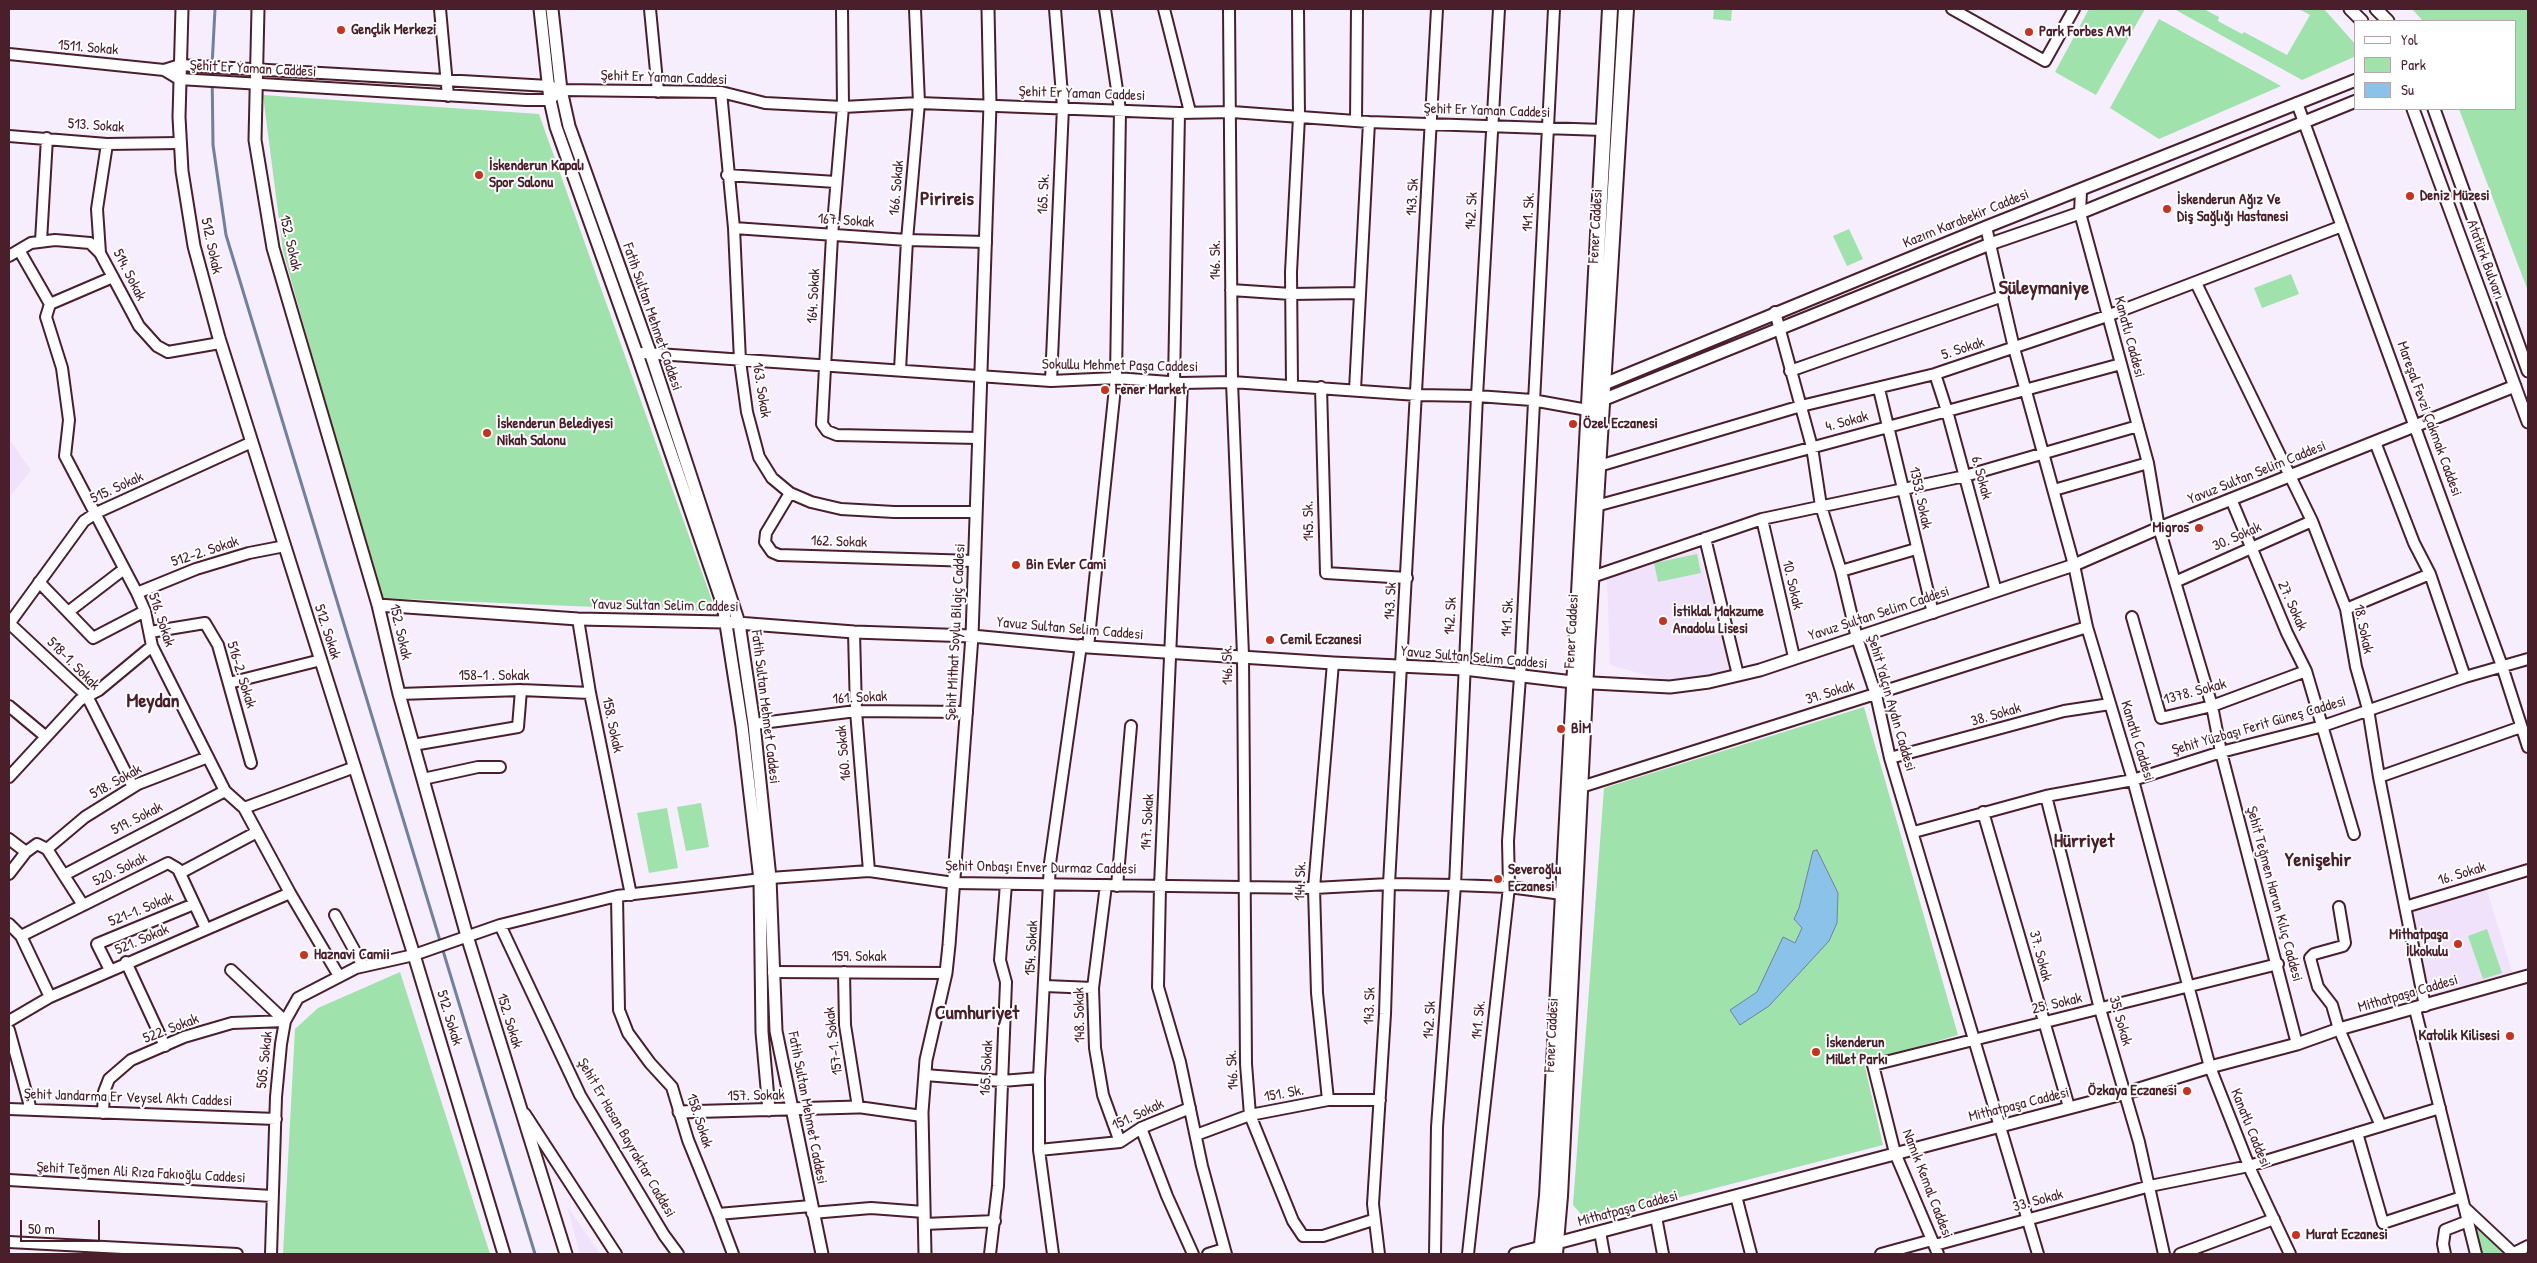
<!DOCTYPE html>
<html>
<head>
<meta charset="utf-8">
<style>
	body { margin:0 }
	#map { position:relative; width:2537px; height:1263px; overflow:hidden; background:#f6eefc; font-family:"Patrick Hand",sans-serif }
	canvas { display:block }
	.frame { position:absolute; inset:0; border:10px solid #4a1f2b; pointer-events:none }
	.legend { position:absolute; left:2354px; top:20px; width:162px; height:90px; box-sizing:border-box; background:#fff; border:1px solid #b7a5aa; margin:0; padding:6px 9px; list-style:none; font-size:15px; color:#4a1f2b }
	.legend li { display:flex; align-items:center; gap:10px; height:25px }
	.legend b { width:25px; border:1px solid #b7a5aa }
	.scale { position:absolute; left:20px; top:1220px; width:80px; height:22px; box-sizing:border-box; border:2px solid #4a1f2b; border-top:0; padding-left:6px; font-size:15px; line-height:18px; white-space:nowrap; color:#4a1f2b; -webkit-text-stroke:4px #fff; paint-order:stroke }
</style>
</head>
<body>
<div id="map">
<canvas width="2537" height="1263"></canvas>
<div class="frame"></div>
<ul class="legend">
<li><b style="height:6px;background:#fff"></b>Yol</li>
<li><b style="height:14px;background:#a0e2ab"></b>Park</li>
<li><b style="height:14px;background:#8bc2e9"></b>Su</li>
</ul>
<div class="scale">50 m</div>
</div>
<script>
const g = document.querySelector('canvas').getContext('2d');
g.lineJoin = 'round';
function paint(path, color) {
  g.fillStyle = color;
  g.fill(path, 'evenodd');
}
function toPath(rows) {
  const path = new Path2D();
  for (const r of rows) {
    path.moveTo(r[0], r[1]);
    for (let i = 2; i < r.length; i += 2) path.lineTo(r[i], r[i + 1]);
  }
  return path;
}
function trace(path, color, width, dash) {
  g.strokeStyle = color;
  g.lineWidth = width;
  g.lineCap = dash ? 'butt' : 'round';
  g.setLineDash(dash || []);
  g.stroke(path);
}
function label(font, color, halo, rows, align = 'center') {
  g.font = font + ' "Patrick Hand",sans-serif';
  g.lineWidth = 4;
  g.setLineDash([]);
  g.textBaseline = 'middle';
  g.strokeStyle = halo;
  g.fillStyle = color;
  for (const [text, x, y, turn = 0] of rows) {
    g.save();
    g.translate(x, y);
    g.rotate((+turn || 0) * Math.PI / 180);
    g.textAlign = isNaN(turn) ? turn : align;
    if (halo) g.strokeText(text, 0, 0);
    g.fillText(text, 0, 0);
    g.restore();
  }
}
const built = toPath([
	[9,439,31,470,9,498],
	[1698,550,1733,672,1668,681,1610,665,1607,576],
	[2486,887,2514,978,2430,1002,2404,910],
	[567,1206,600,1254,580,1254]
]);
const green = toPath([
	[1714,9,1732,9,1731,21,1713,19],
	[2089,9,2145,9,2096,95,2055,72],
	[2174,9,2204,9,2219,17,2218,21,2242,34,2244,32,2287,55,2310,15,2299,9,2324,9,2356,45,2356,56,2302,80],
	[2412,9,2528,9,2528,291,2459,109,2516,109,2516,21,2423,21],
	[2159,19,2281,86,2159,139,2110,108],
	[263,95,539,114,716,612,380,598,283,251],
	[1849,229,1863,259,1847,266,1833,236],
	[2291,274,2299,294,2262,308,2254,288],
	[1697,554,1701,573,1658,582,1654,563],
	[1864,707,1958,1035,1864,1063,1883,1145,1587,1221,1573,1205,1604,788],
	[701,803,709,847,686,851,677,807],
	[667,808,678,868,649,873,637,813],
	[2487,929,2502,973,2483,979,2468,936],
	[400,972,490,1254,283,1254,295,1029,318,1008],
	[2469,1215,2509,1253,2478,1254]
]);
const water = toPath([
	[1817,850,1838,893,1837,923,1829,941,1769,1006,1740,1025,1730,1010,1757,992,1783,937,1795,943,1802,928,1794,919,1799,908,1813,851,1817,850]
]);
const stream = toPath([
	[215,9,212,66,213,145,226,235,535,1254]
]);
const minor = toPath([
	[440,9,448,96],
	[650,9,658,92],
	[842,9,843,107,832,236,822,424,827,431,837,435,978,438],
	[1164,9,1190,112],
	[1229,9,1232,382,1243,655,1246,1064,1250,1115,1293,1221,1303,1236,1323,1236,1373,1220],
	[1952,9,2045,61,2074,9],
	[9,54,164,70,180,65,549,86,561,90,721,92,765,103,843,107,919,103,1179,113,1232,112,1369,122,1603,130],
	[164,70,179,79,526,100,550,100,555,95],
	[721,92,734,228,740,361,747,412,759,457,772,478,790,493,811,502,841,509,894,512,975,512],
	[2297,103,2502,666,2528,747],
	[1356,121,1357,9],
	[9,136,107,144,180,143],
	[107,144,97,209,100,253,139,326,157,346,168,352,220,343],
	[727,175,836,182],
	[2081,191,2080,213,2148,463,2159,528,2212,706,2221,752,2297,1044],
	[1986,227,2014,348,2074,565,2087,627,2133,780,2210,1067,2251,1171,2290,1254],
	[734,228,907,240,986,242],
	[41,241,47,138],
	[19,250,50,304,113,277],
	[9,256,31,243,55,240,90,243,100,253],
	[2196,283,2312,521,2346,609,2356,667,2368,709,2379,777,2425,1006],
	[1231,290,1291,294,1360,293],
	[50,304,46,317,62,368,69,420,65,456,137,593,145,611,152,646,225,791,244,808,290,893,339,976],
	[1775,312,1812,447,1821,506,1841,571,1857,638,1876,695,1890,758,2038,1254],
	[643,353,1051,381,1116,378,1182,383,1232,382,1417,395,1477,396,1532,400,1593,411],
	[900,370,907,240,919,103,915,9],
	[1790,371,2003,296],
	[1935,374,1947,411,1996,591],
	[1051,381,1063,107,1055,9],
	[1174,382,1179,113],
	[1182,383,1160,886,1158,987,1180,1062,1202,1166,1226,1254],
	[1292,385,1291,272,1299,117,1298,9],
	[1321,387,1326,573,1407,578],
	[1879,389,1933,613],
	[1355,390,1369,122],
	[2375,442,2414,543,2430,574,2465,677],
	[1592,468,1801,406,1935,374,2107,316,2342,226],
	[2054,490,2148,463],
	[790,493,766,533,765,542,772,552,779,555,974,561],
	[2231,499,2287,633,2306,671,2354,834],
	[1592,507,2121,364],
	[1762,519,1794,657],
	[1705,538,1738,675],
	[1841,571,1916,549],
	[1586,579,1762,519,1965,476,2138,426],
	[39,582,93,638,145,611],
	[2175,582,2312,521],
	[137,593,196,569,249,553,285,546],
	[2346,609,2430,574],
	[68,612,124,569],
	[2132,617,2161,718,2212,706,2306,671],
	[578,619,590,693,631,895],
	[9,623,87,696,133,787],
	[9,624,84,521,96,513,252,442],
	[150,632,205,623,218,645,251,763],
	[854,632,856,711,869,871],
	[1088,647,1116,378,1120,110,1105,9],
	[229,683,321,660],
	[399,694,521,690,590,693],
	[9,706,45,736],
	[754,724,856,711,967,712],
	[413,745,518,727,521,690],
	[1890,758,2064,711,2110,704],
	[9,777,80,700,99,690,152,646],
	[2379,777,2521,727],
	[423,779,478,767,500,767],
	[1581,787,2087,627],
	[2046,796,2100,1009,2139,1142,2164,1254],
	[244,808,355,767],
	[1983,812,2069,1107],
	[1914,832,2046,796,2133,780,2221,752,2323,726,2465,677,2528,659],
	[9,839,26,852],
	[47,849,85,817,138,784,208,757],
	[180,873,257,832],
	[9,874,26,852,37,844,47,849,83,905],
	[64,875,225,791],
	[1106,885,1093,988,1095,1048,1103,1095,1120,1142],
	[1117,886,1131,726],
	[617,896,619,1010,628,1033,650,1063,672,1087,688,1140,718,1214,811,1206],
	[2339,907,2345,943,2343,946,2314,954,2310,958,2318,987,2332,1005,2339,1029,2381,1126],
	[2405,907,2528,870],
	[335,915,363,966],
	[9,924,21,936,50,997],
	[500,925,580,1095,664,1235,678,1254],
	[21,936,168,863,178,869,206,929],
	[126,962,165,1046],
	[110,970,97,944,194,904],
	[231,970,285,1021],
	[773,972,946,973],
	[844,972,845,1025,858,1107,922,1116],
	[1045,986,1093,988],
	[2415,1009,2476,1254],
	[9,1021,50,997,290,893],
	[9,1030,31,1110],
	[925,1075,1002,1081,1039,1078],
	[1328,1100,1317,993,1314,888,1333,663],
	[9,1109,276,1119],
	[103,1113,104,1092,109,1079,131,1060,184,1037,232,1023,285,1021],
	[525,1114,616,1254],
	[1141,1128,1167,1196,1193,1254],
	[2357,1133,2383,1223,2462,1197],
	[1196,1135,1250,1115,1328,1100,1380,1100],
	[1039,1150,1120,1142,1141,1128,1190,1108],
	[9,1180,272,1196],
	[1736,1196,1751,1254],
	[2465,1208,2514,1254],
	[812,1213,871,1208,924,1212],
	[718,1214,733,1254],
	[1656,1217,1663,1254],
	[924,1224,995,1221],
	[1600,1232,1604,1254],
	[9,1242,237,1254],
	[1935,1245,2150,1186,2249,1166,2440,1108],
	[271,1254,276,1097,281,1044,285,1021,298,998,356,968,414,955,500,925,617,896,770,878,869,871,954,883,1314,888,1389,884,1455,885,1509,887,1562,894],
	[990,1254,998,1186,1006,982,1000,960,1006,884],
	[1053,1254,1039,1150,1039,1078,1050,863,1081,645],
	[1208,1254,1224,1249],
	[1379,1254,1373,1204,1385,1014,1389,884,1437,9],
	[1435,1254,1437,1127,1455,885,1477,396,1499,9],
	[1468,1254,1509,887,1508,841,1520,677,1554,9],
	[1881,1254,1932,1240],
	[1938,1254,1895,1153,1873,1065,2278,964],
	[2180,1254,2274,1219],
	[2445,1254,2443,1244,2445,1230,2468,1221],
	[2512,1254,2528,1246]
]);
const tertiary = toPath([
	[182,9,179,117,182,171,194,246,219,338,414,955,504,1254],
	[258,9,255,140,273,248,378,605,399,694,467,936,566,1254],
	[540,9,550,100,556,127,637,354,723,605,742,726,760,880,762,1032,769,1110],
	[552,9,561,90,569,126,650,352,739,623,754,724,770,878,776,1031,822,1254],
	[2350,9,2362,21],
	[2376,9,2388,21],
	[2413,109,2528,422],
	[2434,109,2528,371],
	[1597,387,1986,227,2356,80],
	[1595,403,1990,244,2080,213,2356,101],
	[378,605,578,619,724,622,854,632,972,636,1088,647,1333,663,1464,669,1573,682,1670,687,1709,682,1760,670,2074,565,2159,528,2515,386],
	[679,1112,858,1107],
	[925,1254,922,1112,926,1060,946,973,949,945,972,636,990,105,988,9],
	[1515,1254,2126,1093,2210,1067,2297,1044,2339,1029,2528,976]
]);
const secondary = toPath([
	[1541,1254,1547,1196,1610,9],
	[1555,1254,1560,1196,1587,650,1626,9]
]);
const markers = [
	[341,30,5,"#c8321e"],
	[2029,32,5,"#c8321e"],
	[479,175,5,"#c8321e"],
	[2410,196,5,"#c8321e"],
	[2167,209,5,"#c8321e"],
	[1105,390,5,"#c8321e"],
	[1573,424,5,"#c8321e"],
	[487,433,5,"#c8321e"],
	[2199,528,5,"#c8321e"],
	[1016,565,5,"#c8321e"],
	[1663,621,5,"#c8321e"],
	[1270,640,5,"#c8321e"],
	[1561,729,5,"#c8321e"],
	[1498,879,5,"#c8321e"],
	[2458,944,5,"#c8321e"],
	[304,955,5,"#c8321e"],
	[2510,1036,5,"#c8321e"],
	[1816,1052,5,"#c8321e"],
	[2187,1091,5,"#c8321e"],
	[2296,1235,5,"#c8321e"]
];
const poiNames = [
	["Gençlik Merkezi",351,30],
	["Park Forbes AVM",2039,32],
	["İskenderun Kapalı",489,166],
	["Spor Salonu",489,183],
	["Deniz Müzesi",2420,196],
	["İskenderun Ağız Ve",2177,200],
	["Diş Sağlığı Hastanesi",2177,217],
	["Fener Market",1115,390],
	["İskenderun Belediyesi",497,424],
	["Nikah Salonu",497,441],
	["Özel Eczanesi",1583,424],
	["Migros",2189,528,"right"],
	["Bin Evler Cami",1026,565],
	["İstiklal Makzume",1673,612],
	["Anadolu Lisesi",1673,629],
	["Cemil Eczanesi",1280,640],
	["BİM",1571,729],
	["Severoğlu",1508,870],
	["Eczanesi",1508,887],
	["Mithatpaşa",2448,935,"right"],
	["İlkokulu",2448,952,"right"],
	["Haznavi Camii",314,955],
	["Katolik Kilisesi",2500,1036,"right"],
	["İskenderun",1826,1043],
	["Millet Parkı",1826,1060],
	["Özkaya Eczanesi",2177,1091,"right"],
	["Murat Eczanesi",2306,1235]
];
const streetNames = [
	["1511. Sokak",88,48,5],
	["Şehit Er Yaman Caddesi",253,69,3],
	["Şehit Er Yaman Caddesi",664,78,2],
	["Şehit Er Yaman Caddesi",1082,94,2],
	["Şehit Er Yaman Caddesi",1487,111,2],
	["513. Sokak",96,126,4],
	["166. Sokak",897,188,-85],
	["165. Sk.",1044,194,-87],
	["143. Sk",1413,197,-87],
	["142. Sk",1472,211,-87],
	["141. Sk.",1529,212,-87],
	["Kazım Karabekir Caddesi",1966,219,-22],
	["167. Sokak",846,221,4],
	["Fener Caddesi",1596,226,-87],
	["152. Sokak",290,243,77],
	["512. Sokak",211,246,78],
	["146. Sk.",1216,260,-90],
	["Atatürk Bulvarı",2485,260,70],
	["514. Sokak",129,275,63],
	["164. Sokak",814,296,-87],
	["Fatih Sultan Mehmet Caddesi",652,317,71],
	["Kanatlı Caddesi",2129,337,75],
	["5. Sokak",1963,349,-18],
	["Sokullu Mehmet Paşa Caddesi",1120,366,1],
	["163. Sokak",761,390,81],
	["Mareşal Fevzi Çakmak Caddesi",2429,419,70],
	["4. Sokak",1847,422,-15],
	["Yavuz Sultan Selim Caddesi",2257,473,-22],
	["6. Sokak",1981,478,75],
	["515. Sokak",117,488,-25],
	["1353. Sokak",1920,498,78],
	["145. Sk.",1309,521,-91],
	["30. Sokak",2237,537,-24],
	["162. Sokak",839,542,2],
	["512-2. Sokak",205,552,-18],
	["10. Sokak",1792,585,77],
	["143. Sk",1391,601,-87],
	["Yavuz Sultan Selim Caddesi",665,606,1],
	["27. Sokak",2292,606,66],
	["Yavuz Sultan Selim Caddesi",1879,614,-18],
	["142. Sk",1451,616,-87],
	["141. Sk.",1508,617,-87],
	["516. Sokak",161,620,72],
	["Yavuz Sultan Selim Caddesi",1070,629,5],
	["18. Sokak",2363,629,78],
	["Fener Caddesi",1572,631,-87],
	["512. Sokak",327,632,72],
	["152. Sokak",400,632,77],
	["Şehit Mithat Soylu Bilgiç Caddesi",956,632,-87],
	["Yavuz Sultan Selim Caddesi",1474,658,5],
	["518-1. Sokak",73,664,45],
	["146. Sk.",1228,665,-91],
	["516-2. Sokak",241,675,73],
	["158-1 . Sokak",494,676],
	["1378. Sokak",2195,692,-15],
	["39. Sokak",1830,693,-17],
	["161. Sokak",860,698,-3],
	["Şehit Yalçın Aydın Caddesi",1891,703,74],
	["Fatih Sultan Mehmet Caddesi",765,707,83],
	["38. Sokak",1996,715,-16],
	["158. Sokak",612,725,78],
	["Şehit Yüzbaşı Ferit Güneş Caddesi",2259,726,-16],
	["Kanatlı Caddesi",2137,741,73],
	["160. Sokak",844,753,-95],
	["518. Sokak",116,782,-29],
	["519. Sokak",137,819,-27],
	["147. Sokak",1148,822,-87],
	["Şehit Onbaşı Enver Durmaz Caddesi",1041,868,1],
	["520. Sokak",120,870,-26],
	["16. Sokak",2462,874,-17],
	["144. Sk.",1301,881,-88],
	["Şehit Teğmen Harun Kılıç Caddesi",2274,894,75],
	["521-1. Sokak",141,910,-22],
	["521. Sokak",142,940,-23],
	["154. Sokak",1032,948,-87],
	["37. Sokak",2040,956,75],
	["159. Sokak",859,957],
	["Mithatpaşa Caddesi",2408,994,-16],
	["25. Sokak",2057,1004,-13],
	["143. Sk",1370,1006,-88],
	["148. Sokak",1080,1015,-91],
	["512. Sokak",449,1018,73],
	["142. Sk",1430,1020,-86],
	["141. Sk.",1479,1020,-84],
	["152. Sokak",509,1021,73],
	["35. Sokak",2120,1021,74],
	["522. Sokak",171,1029,-21],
	["Fener Caddesi",1552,1035,-87],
	["157-1. Sokak",834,1041,-97],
	["505. Sokak",265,1060,-84],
	["165. Sokak",987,1068,-87],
	["146. Sk.",1233,1070,-93],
	["151. Sk.",1284,1094,-10],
	["157. Sokak",756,1096,-1],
	["Şehit Jandarma Er Veysel Aktı Caddesi",128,1098,2],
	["Mithatpaşa Caddesi",2019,1105,-14],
	["Fatih Sultan Mehmet Caddesi",807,1108,79],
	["151. Sokak",1138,1115,-25],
	["158. Sokak",699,1121,72],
	["Kanatlı Caddesi",2250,1128,68],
	["Şehit Er Hasan Bayraktar Caddesi",626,1138,60],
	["Şehit Teğmen Ali Rıza Fakıoğlu Caddesi",141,1173,3],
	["Namık Kemal Caddesi",1927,1184,69],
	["33. Sokak",2038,1201,-15],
	["Mithatpaşa Caddesi",1628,1209,-15]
];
const districtNames = [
	["Pirireis",947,200],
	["Süleymaniye",2044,289],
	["Meydan",153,702],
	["Hürriyet",2084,842],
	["Yenişehir",2318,861],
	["Cumhuriyet",977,1014]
];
paint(built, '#f0e2fa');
paint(green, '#a0e2ab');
paint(water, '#8bc2e9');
trace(water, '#71819d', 1);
trace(stream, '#71819d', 3);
trace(minor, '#4a1f2b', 14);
trace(tertiary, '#4a1f2b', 15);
trace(secondary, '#4a1f2b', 18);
trace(minor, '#fff', 10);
trace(tertiary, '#fff', 11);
trace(secondary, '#fff', 14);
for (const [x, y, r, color] of markers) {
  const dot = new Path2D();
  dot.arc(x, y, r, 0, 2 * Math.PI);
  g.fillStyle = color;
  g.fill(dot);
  trace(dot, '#fff', 2);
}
label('bold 15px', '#4a1f2b', '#fff', poiNames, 'left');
label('15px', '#4a1f2b', '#fff', streetNames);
label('bold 20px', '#4a1f2b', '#fff', districtNames);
</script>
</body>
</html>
